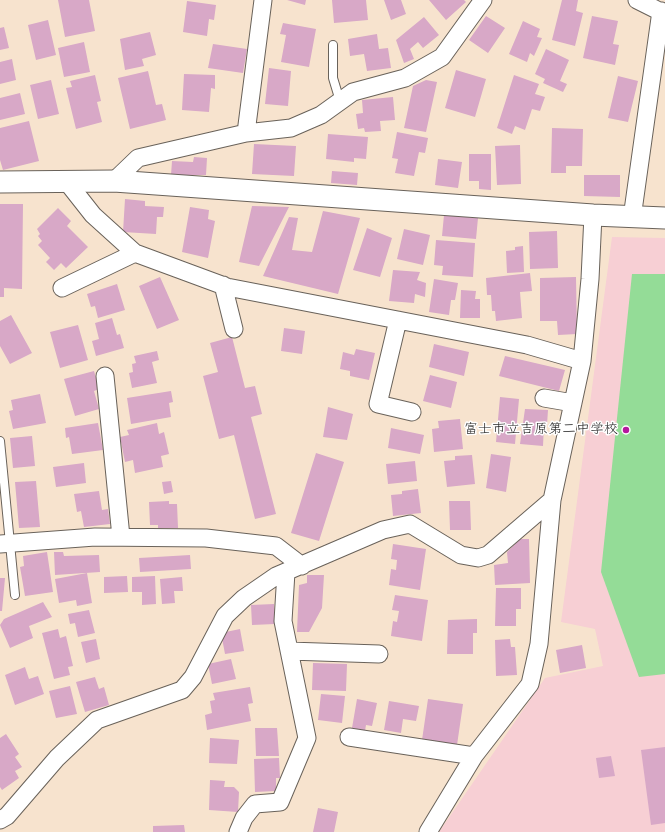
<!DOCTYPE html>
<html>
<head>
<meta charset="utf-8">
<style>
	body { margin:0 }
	canvas { display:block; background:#f7e3ce }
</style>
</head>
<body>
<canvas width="665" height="832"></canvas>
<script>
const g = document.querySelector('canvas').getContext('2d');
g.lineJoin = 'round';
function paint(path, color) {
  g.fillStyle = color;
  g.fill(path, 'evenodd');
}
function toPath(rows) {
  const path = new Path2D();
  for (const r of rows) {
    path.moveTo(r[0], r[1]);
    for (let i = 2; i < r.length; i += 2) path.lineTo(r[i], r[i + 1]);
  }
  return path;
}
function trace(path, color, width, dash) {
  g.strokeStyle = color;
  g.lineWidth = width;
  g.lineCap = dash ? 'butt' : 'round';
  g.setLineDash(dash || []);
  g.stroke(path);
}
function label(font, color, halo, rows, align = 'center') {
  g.font = font + ' "Architects Daughter","Klee One",sans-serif';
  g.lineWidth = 3;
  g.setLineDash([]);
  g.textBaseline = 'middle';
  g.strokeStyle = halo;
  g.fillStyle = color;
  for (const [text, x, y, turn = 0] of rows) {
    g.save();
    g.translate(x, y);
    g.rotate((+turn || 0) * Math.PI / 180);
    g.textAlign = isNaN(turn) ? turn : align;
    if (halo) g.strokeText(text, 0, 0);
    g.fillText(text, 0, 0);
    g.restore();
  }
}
const built = toPath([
	[612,237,665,238,665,832,439,832,545,678,603,666,595,629,561,622]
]);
const green = toPath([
	[632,274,665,274,665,674,639,677,601,572]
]);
const building = toPath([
	[58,0,89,0,95,31,65,37],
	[287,0,306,0,305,5],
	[332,0,366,0,368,20,334,23],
	[384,0,401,0,406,14,391,20],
	[429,0,464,0,466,2,446,20],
	[562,0,578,0,576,11,583,13,575,46,552,40],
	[187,1,216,5,214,20,209,19,207,36,183,32],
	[486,16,505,28,488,53,469,40],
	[592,16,618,21,613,44,619,45,615,65,583,58],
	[424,17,439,35,423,48,418,42,410,49,414,59,404,63,396,40],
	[48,20,56,55,36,60,28,25],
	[523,21,540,29,537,37,542,38,534,56,530,53,527,62,509,54],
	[283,23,316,29,309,67,281,62,286,35,280,34],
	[4,27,9,48,0,50,0,28],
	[150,32,156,55,142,59,144,66,125,70,120,39],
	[377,34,379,49,388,48,391,68,367,71,364,54,350,56,348,39],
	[84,42,90,72,64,77,58,48],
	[213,44,247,49,243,73,208,68],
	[546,49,569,60,560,81,567,84,563,92,543,83,545,79,535,74],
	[12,59,16,80,0,84,0,62],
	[269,68,291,71,288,106,265,104],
	[456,70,486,79,475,117,445,108],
	[148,71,156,105,162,104,166,120,130,129,118,78],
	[184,74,215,75,215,89,211,88,209,112,182,110],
	[95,75,101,101,97,102,102,122,76,129,66,88,72,87,70,81],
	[514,75,539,84,535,94,545,97,540,111,532,109,525,130,515,126,512,134,497,128],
	[618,76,638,81,628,122,608,118],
	[51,80,59,114,38,119,30,85],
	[426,80,437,82,426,132,404,128,413,86],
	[20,93,25,114,0,120,0,98],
	[393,97,395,120,380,121,381,131,365,132,364,128,358,129,356,114,363,113,362,100],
	[29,121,39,161,3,170,0,160,0,128],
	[552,128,583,129,582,166,566,166,566,173,551,173],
	[397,132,428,138,425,153,419,152,414,176,395,173,398,159,392,158],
	[328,134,368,137,366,159,354,158,354,162,326,159],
	[254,144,296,146,294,176,252,174],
	[520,145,521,184,497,185,495,146],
	[469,154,491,154,491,190,479,189,479,181,469,181],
	[194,157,207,158,206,175,171,175,172,161,193,162],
	[438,159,462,162,458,188,435,185],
	[332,171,358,173,357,185,331,183],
	[584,175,620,175,620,197,584,196],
	[125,199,145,201,145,206,164,207,163,217,157,217,156,234,123,232],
	[0,204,23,204,22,289,4,288,4,297,0,297],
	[252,206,289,207,259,266,239,262],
	[190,207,209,210,208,219,215,221,208,258,182,252],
	[58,208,71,221,67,226,88,247,66,268,61,263,54,270,46,262,50,258,38,245,42,241,38,236,40,234,37,229],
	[323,211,360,218,338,294,263,276,289,217,298,218,292,250,312,252],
	[444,215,478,218,476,239,442,236],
	[367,228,392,238,380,277,353,270],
	[404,229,430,235,423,265,397,259],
	[557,231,558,268,530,269,529,232],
	[436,240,475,243,473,277,442,275,443,266,434,265],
	[523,246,524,272,507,273,506,251,515,250,515,247],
	[393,270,420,272,417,280,426,283,425,297,415,294,414,303,389,301],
	[530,273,532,291,520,292,522,318,496,321,495,311,492,311,491,295,487,295,486,278],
	[160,277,179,320,157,329,139,286],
	[576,277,577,334,558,335,557,321,540,321,540,278],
	[434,279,458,283,455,300,451,300,449,315,429,312],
	[117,284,125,310,98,318,95,306,91,307,87,294],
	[461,290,476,291,475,299,480,299,480,318,460,318],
	[11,315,32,353,10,364,0,346,0,321],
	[112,318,117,335,120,334,124,348,96,356,92,341,99,339,95,323],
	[78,325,88,360,60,368,50,332],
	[284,328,305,331,302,354,281,351],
	[232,337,245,388,255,386,262,414,251,417,276,514,255,519,234,435,219,439,203,376,218,372,210,343],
	[434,344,469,352,464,376,429,367],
	[356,349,375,353,369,380,350,376,350,371,340,369,343,352,354,355],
	[157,351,159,360,152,362,157,383,132,388,129,373,133,372,132,364,136,363,134,356],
	[505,356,565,370,559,391,499,376],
	[94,371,99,389,94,391,99,409,75,416,64,379],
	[430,375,457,382,451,408,423,401],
	[171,391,173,402,169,403,171,417,131,424,127,398],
	[40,394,46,423,13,429,9,411,13,410,11,400],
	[500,397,519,399,515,444,496,442],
	[328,407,353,414,347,440,323,437],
	[525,409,548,410,547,425,544,425,543,446,520,444],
	[460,419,463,449,434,452,432,429,439,428,438,421],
	[98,423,103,450,72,454,69,437,66,438,65,428],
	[157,423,159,434,164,432,169,454,161,456,163,467,135,473,133,460,125,462,120,437,129,435,127,430],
	[391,428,424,435,420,454,388,448],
	[32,436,35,466,13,468,10,438],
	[316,453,344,462,319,541,291,533],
	[491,454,511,457,506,492,486,488],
	[472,455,475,484,447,487,444,461,455,460,455,456],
	[415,461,417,481,388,484,386,464],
	[84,463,86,483,56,487,53,467],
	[36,481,40,527,19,528,15,482],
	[171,481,173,492,164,494,162,482],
	[418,489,421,513,393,516,391,495,402,494,402,491],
	[99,491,102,510,108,509,110,524,84,527,81,511,77,512,74,494],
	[169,501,169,504,177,504,178,528,158,528,158,525,150,525,149,502],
	[449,501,470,501,471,530,450,530],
	[520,539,529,539,530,583,495,585,494,565,508,563,507,552],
	[393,544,426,549,420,590,389,585,391,569,396,570,397,560,391,559],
	[47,552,53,592,25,596,20,567,24,566,23,556],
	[54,552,63,552,64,556,99,555,100,572,55,575],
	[190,555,191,569,140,572,139,558],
	[87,573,92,603,77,606,76,600,59,603,55,579],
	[307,575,324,575,322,608,309,632,297,632,299,585,307,583],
	[127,576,128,592,104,593,104,577],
	[155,576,156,604,142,605,142,592,132,592,132,577],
	[182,577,183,591,174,591,175,603,162,604,160,579],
	[0,578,5,578,2,611,0,611],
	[496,588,521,588,521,609,516,609,516,626,495,626],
	[395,595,428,600,422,641,391,636,393,621,397,622,399,611,392,610],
	[43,602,52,617,29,626,33,638,10,648,0,625,4,619],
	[274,604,275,624,252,625,251,605],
	[89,610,95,633,78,637,75,623,70,624,68,614],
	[477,619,477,633,473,633,473,654,447,654,448,620],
	[58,629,60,638,66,636,73,666,68,667,70,675,54,679,42,633],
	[240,629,244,651,225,654,221,633],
	[96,639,100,659,86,663,81,642],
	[510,639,511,647,515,647,517,675,496,676,495,640],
	[582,645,586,668,560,673,556,650],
	[231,659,236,679,212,684,208,664],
	[313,663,347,664,346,691,312,690],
	[25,667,29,679,38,676,44,694,15,705,5,675],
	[95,677,99,689,104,687,109,705,85,712,76,682],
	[70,686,77,714,56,718,49,691],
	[250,687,253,703,248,704,251,721,207,730,205,715,212,713,210,701,215,700,213,693],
	[321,694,345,696,342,723,318,720],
	[357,699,377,703,372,726,366,725,365,731,352,728],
	[428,699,463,704,457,745,422,740],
	[389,701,419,706,416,721,403,719,401,733,384,730],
	[255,728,277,728,279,756,256,756],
	[6,734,19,754,15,757,22,767,15,771,19,778,2,790,0,787,0,738],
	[210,738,239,740,237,764,209,763],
	[665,747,665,823,651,825,641,750],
	[611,756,615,776,599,778,596,758],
	[279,758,280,778,276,778,276,791,255,792,254,759],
	[210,780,225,781,224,787,234,787,239,792,238,812,209,810],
	[318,808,338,812,334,832,313,832],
	[184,825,185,832,153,832,153,826]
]);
const service = toPath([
	[333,45,333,78,340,101],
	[0,441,15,595]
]);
const minor = toPath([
	[637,0,665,14],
	[246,133,263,0],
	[114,181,138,158,246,133,291,128,321,115,353,92,405,78,442,57,483,0],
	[67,182,93,215,135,253,227,287,527,345,582,361],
	[632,218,661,11],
	[223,285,234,329],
	[62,288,135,253],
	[398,320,378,404,412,412],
	[105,376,121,537],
	[544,398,573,403],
	[0,544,95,537,206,538,276,546,302,566],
	[289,651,379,654],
	[349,737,474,756],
	[0,820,7,816,57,758,97,720,182,690,193,677,225,616,244,598,276,576,383,530,410,524,461,555,478,558,488,555,552,500],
	[238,832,244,818,255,804,280,802,307,738,283,621,286,572],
	[428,832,474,756,530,684,539,644,552,500,582,361,590,279,593,215]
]);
const tertiary = toPath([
	[0,182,114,181,593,215,665,218]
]);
const markers = [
	[626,430,4,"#b5179e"]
];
const poiNames = [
	["富士市立吉原第二中学校",618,430]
];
paint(built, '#f7cfd4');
paint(green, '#94dc97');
paint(building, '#d8a8c7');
trace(service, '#69625a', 10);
trace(minor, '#69625a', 19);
trace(tertiary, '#69625a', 23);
trace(service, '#fff', 8);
trace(minor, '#fff', 17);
trace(tertiary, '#fff', 21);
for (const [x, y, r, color] of markers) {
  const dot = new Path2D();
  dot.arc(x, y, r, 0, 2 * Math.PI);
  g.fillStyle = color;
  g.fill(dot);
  trace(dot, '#fff', 1.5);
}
label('14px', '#1c1c1c', '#fff', poiNames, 'right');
</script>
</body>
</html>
